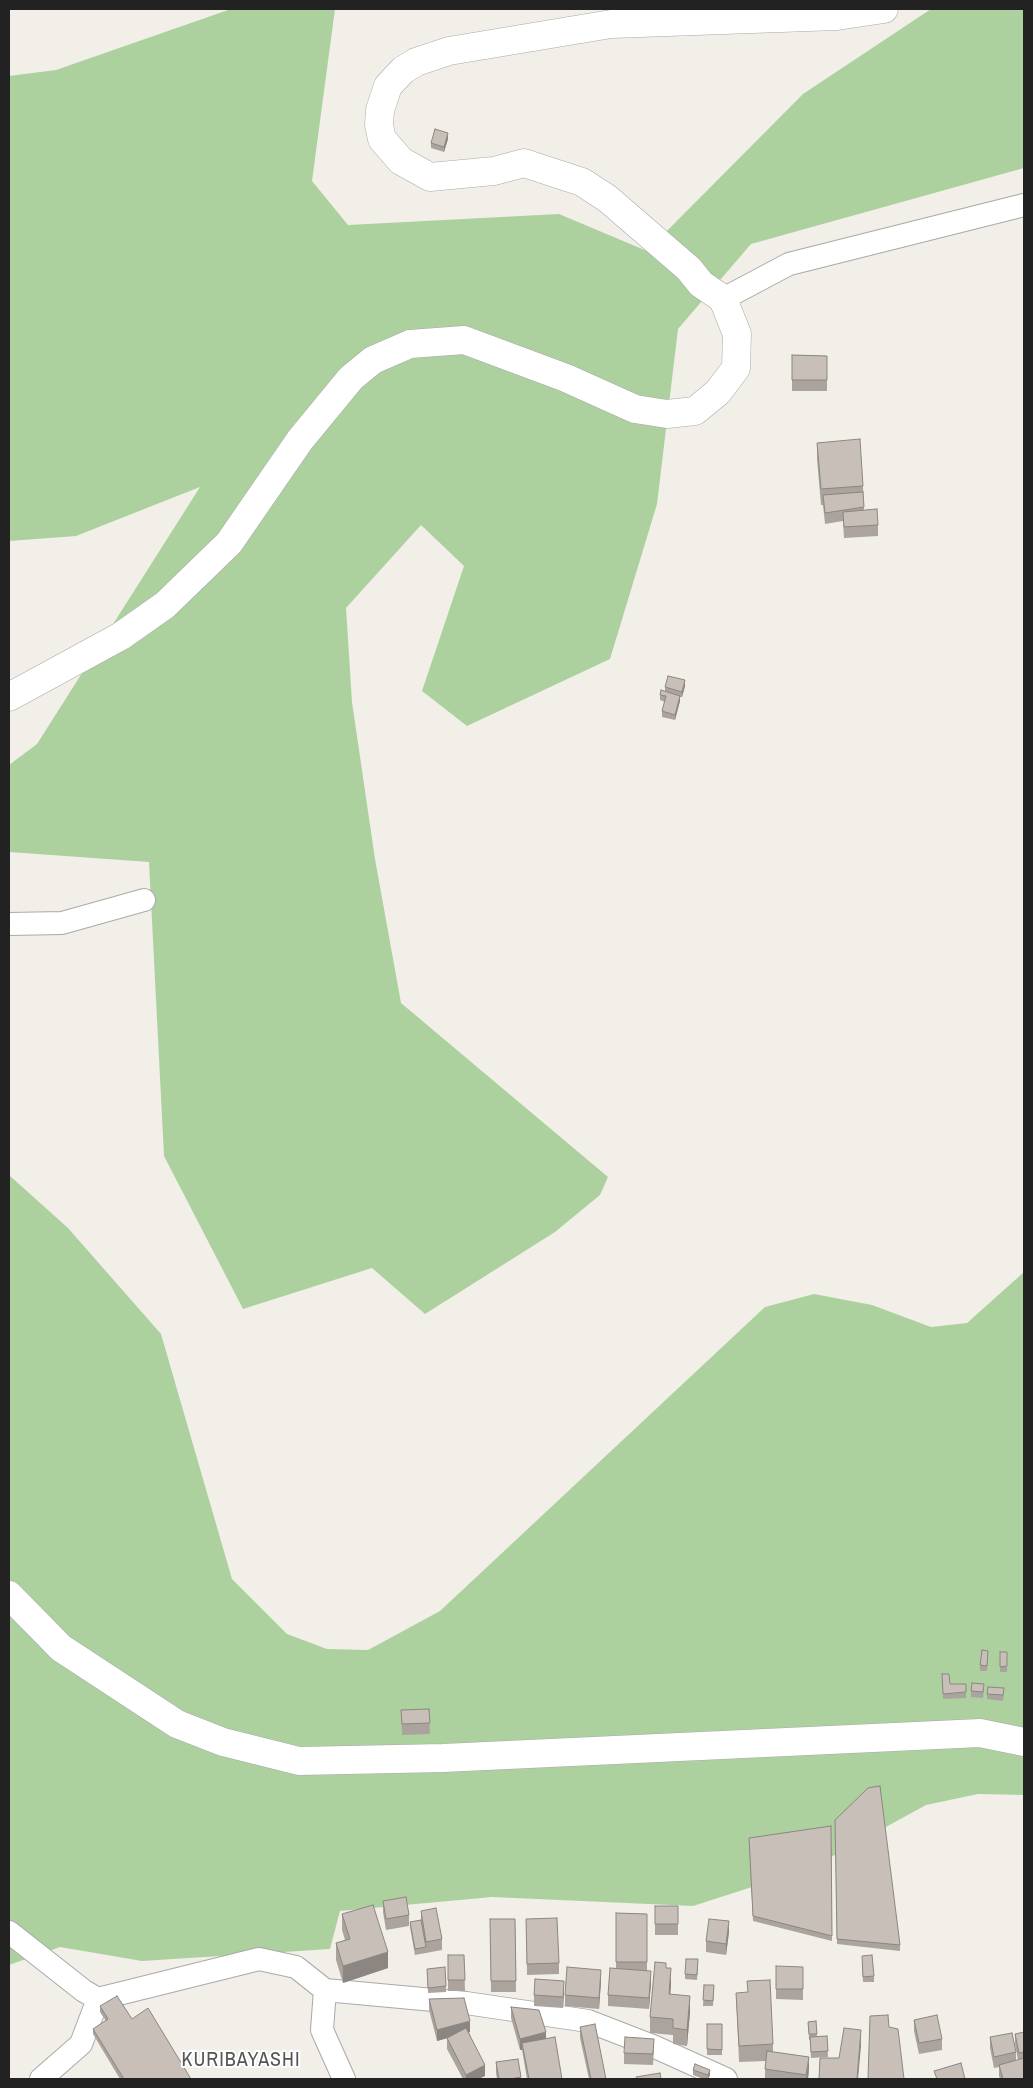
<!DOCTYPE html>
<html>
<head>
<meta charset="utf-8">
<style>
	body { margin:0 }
	#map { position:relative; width:1033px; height:2088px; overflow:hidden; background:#f2efe9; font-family:"Archivo Narrow",sans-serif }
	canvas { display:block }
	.frame { position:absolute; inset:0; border:10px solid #222; pointer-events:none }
</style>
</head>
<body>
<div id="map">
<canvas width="1033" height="2088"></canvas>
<div class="frame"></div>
</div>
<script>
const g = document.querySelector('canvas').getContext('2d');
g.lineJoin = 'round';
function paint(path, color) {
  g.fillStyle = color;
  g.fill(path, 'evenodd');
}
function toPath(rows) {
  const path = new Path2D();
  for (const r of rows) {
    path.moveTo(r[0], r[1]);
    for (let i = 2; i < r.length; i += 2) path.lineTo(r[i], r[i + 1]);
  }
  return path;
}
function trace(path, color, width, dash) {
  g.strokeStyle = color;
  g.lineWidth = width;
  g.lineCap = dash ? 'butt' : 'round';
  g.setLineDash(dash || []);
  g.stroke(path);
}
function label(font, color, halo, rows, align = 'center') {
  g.font = font + ' "Archivo Narrow",sans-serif';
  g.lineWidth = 4;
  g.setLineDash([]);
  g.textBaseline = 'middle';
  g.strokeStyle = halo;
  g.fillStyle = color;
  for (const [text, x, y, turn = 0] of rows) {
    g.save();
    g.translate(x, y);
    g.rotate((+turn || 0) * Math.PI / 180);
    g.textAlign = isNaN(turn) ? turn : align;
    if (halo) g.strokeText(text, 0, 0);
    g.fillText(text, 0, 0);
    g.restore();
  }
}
const forest = toPath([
	[231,9,335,9,312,181,348,225,559,214,647,251,803,94,931,9,1024,9,1024,168,751,244,678,329,657,504,610,659,467,726,422,691,464,566,421,525,346,608,352,702,375,859,401,1003,608,1177,600,1195,555,1232,425,1314,372,1268,243,1309,164,1156,149,862,9,852,9,765,37,744,200,487,76,536,9,541,9,76,56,70],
	[9,1175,68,1228,161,1334,232,1579,287,1634,327,1649,368,1650,440,1611,765,1307,814,1294,872,1305,931,1327,967,1323,1024,1272,1024,1795,978,1794,926,1805,811,1868,693,1906,492,1897,340,1911,330,1949,142,1961,60,1947,9,1965]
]);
const minor = toPath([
	[723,299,789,264,1024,205],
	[9,924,62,923,144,900],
	[9,1932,84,1991,98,1999,259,1959,296,1967,325,1990,466,2003,588,2021,655,2047,726,2079],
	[325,1990,322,2030,344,2079],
	[41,2079,81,2044,98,1999]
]);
const tertiary = toPath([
	[9,697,121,636,165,605,229,543,300,440,351,378,373,360,410,344,464,340,566,378,635,409,667,414,695,411,718,392,736,368,737,334,723,299,701,284,689,269,608,199,582,182,524,163,494,171,430,177,401,161,382,139,379,125,380,110,388,86,403,70,416,62,449,51,611,24,837,16,884,9],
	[9,1595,61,1648,177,1724,223,1742,299,1761,443,1758,980,1733,1024,1742]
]);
const wall = toPath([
	[448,139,444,152,431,148,431,143],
	[792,355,827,356,827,391,792,391],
	[817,443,863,486,864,510,878,525,878,536,844,538,843,521,825,524,823,505,821,505,817,459],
	[685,686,682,697,680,697,680,701,675,720,662,717,662,711,665,702,660,700,660,695,665,691,665,687],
	[1000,1652,1007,1652,1007,1672,1000,1672],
	[988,1657,987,1671,980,1671,980,1665],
	[942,1674,950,1684,966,1684,966,1698,943,1699],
	[984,1690,983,1698,971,1697,971,1691],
	[987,1694,1004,1694,1003,1701,987,1699],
	[429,1709,430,1734,402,1735,401,1710],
	[835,1820,900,1945,900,1951,837,1944],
	[831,1826,832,1941,753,1921,749,1843],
	[383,1901,409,1915,409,1926,386,1930,383,1912],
	[655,1906,678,1906,678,1935,655,1935],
	[421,1911,442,1939,442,1950,415,1955,410,1927,410,1922,421,1920],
	[616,1913,647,1914,647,1970,651,1982,649,2009,608,2006,608,1995,616,1968],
	[342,1914,388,1968,343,1983,336,1960,336,1943,345,1940,342,1930],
	[490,1919,515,1919,516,1992,491,1992],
	[526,1919,559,1963,559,1974,527,1975],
	[729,1932,726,1955,706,1952,706,1941],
	[448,1955,464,1955,465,1991,448,1991],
	[862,1962,874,1976,874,1982,863,1982],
	[698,1965,697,1980,685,1979,685,1974],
	[803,1967,803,2000,776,1999,776,1989],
	[666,1968,671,1985,670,1994,690,2012,687,2046,673,2044,673,2035,650,2033,650,2017],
	[427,1969,446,1986,446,1992,428,1993],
	[601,1981,599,2009,565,2006,565,1995],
	[704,1985,714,1985,713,2006,703,2006],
	[564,1992,563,2008,534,2006,534,1995],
	[736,1993,773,2044,773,2052,809,2068,808,2079,765,2079,765,2069,766,2061,739,2062],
	[429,1999,470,2032,469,2032,485,2076,478,2079,463,2079,447,2049,447,2038,437,2041,429,2010],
	[100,2006,191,2079,120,2079,93,2034,93,2029,106,2021,100,2012],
	[511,2007,546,2039,562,2079,527,2079,522,2050,520,2050,511,2018],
	[914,2020,942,2039,942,2050,919,2054,914,2031],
	[816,2021,817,2037,827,2036,828,2057,811,2058,810,2040,809,2040,808,2022],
	[707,2024,722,2024,722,2055,707,2055],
	[580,2027,606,2079,589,2079,580,2038],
	[1024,2032,1024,2079,1000,2079,999,2076,999,2067,994,2068,990,2048,990,2037,1016,2052,1016,2060,1018,2060,1015,2044,1015,2034],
	[654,2050,653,2065,624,2064,624,2053],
	[496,2062,521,2077,521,2079,497,2079,496,2073],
	[693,2070,710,2075,708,2079,703,2079,693,2075]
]);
const shadedWall = toPath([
	[448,133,448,139,444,152,444,147],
	[685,680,685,686,682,697,682,692],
	[680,696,680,701,675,720,675,715],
	[729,1921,729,1932,726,1955,726,1944],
	[388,1952,388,1968,343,1983,343,1966],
	[671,1968,671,1985,669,2010,669,1994],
	[601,1970,601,1981,599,2009,599,1998],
	[651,1971,651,1982,649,2009,649,1998],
	[564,1981,564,1992,563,2008,563,1997],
	[690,1996,690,2012,687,2046,687,2030],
	[470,2021,470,2032,437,2041,437,2030],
	[861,2030,861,2046,858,2079,857,2079],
	[546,2032,546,2043,522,2043,522,2050,520,2050,520,2039],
	[809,2057,809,2068,808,2079,806,2079],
	[485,2065,485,2076,478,2079,466,2079,466,2075],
	[710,2070,710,2075,708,2079,708,2075]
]);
const building = toPath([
	[435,129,448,133,444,147,431,143,435,129],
	[792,355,827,356,827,380,792,380,792,355],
	[860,439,863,486,821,489,817,443,860,439],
	[863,492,864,507,825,513,823,495,863,492],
	[877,509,878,525,844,527,843,512,877,509],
	[668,676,685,680,682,692,665,687,668,676],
	[661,690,680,696,675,715,662,711,666,696,660,695,661,690],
	[982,1650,988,1651,987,1666,980,1665,982,1650],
	[1000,1652,1007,1652,1007,1666,1000,1667,1000,1652],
	[942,1674,949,1674,950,1684,966,1684,966,1692,943,1694,942,1674],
	[972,1683,984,1684,983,1692,971,1691,972,1683],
	[988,1687,1004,1688,1003,1695,987,1694,988,1687],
	[429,1709,430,1723,402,1724,401,1710,429,1709],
	[880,1786,900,1945,837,1939,835,1820,868,1788,880,1786],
	[831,1826,832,1936,753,1916,749,1838,831,1826],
	[406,1897,409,1915,386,1919,383,1901,406,1897],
	[373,1905,388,1952,343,1966,336,1943,350,1939,342,1914,373,1905],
	[655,1906,678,1906,678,1924,655,1924,655,1906],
	[436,1908,442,1939,426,1942,421,1911,436,1908],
	[616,1913,647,1914,647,1962,616,1962,616,1913],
	[557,1918,559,1963,527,1964,526,1919,557,1918],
	[490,1919,515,1919,516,1981,491,1981,490,1919],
	[709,1919,729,1921,726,1944,706,1941,709,1919],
	[421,1920,426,1947,415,1949,410,1922,421,1920],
	[448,1955,464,1955,465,1980,448,1980,448,1955],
	[872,1955,874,1976,863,1977,862,1956,872,1955],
	[686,1959,698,1959,697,1975,685,1974,686,1959],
	[655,1962,666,1963,666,1968,671,1968,669,1994,690,1996,687,2030,673,2028,673,2019,650,2017,655,1962],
	[776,1966,803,1967,803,1989,776,1989,776,1966],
	[445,1967,446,1986,428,1988,427,1969,445,1967],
	[567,1967,601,1970,599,1998,565,1995,567,1967],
	[610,1968,651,1971,649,1998,608,1995,610,1968],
	[535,1979,564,1981,563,1997,534,1995,535,1979],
	[770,1980,773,2044,739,2046,736,1993,748,1992,747,1981,770,1980],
	[704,1985,714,1985,713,2001,703,2000,704,1985],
	[117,1996,132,2019,148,2008,191,2079,124,2079,93,2029,108,2019,100,2006,117,1996],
	[464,1998,470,2021,437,2030,429,1999,464,1998],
	[511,2007,539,2010,546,2032,520,2039,511,2007],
	[888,2015,889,2027,898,2029,904,2079,868,2079,870,2016,888,2015],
	[937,2015,942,2039,919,2043,914,2020,937,2015],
	[816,2021,817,2034,809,2034,808,2022,816,2021],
	[595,2024,606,2079,591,2079,580,2027,595,2024],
	[707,2024,722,2024,722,2050,707,2049,707,2024],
	[466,2028,485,2065,466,2075,447,2038,466,2028],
	[844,2028,861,2030,857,2079,819,2079,820,2058,839,2058,844,2028],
	[1024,2032,1024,2052,1019,2053,1015,2034,1024,2032],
	[1012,2033,1016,2052,994,2057,990,2037,1012,2033],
	[827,2036,828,2051,811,2052,810,2037,827,2036],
	[555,2037,562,2079,529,2079,522,2043,555,2037],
	[625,2037,654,2039,653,2054,624,2053,625,2037],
	[767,2051,809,2057,806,2075,765,2069,767,2051],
	[1024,2058,1024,2079,1003,2079,999,2065,1024,2058],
	[518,2059,521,2077,510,2079,499,2079,496,2062,518,2059],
	[961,2063,965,2079,937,2079,934,2071,961,2063],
	[695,2064,710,2070,708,2075,693,2070,695,2064],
	[660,2073,661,2079,637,2079,636,2077,660,2073]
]);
const quarterNames = [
	["KURIBAYASHI",241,2061]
];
paint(forest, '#add19e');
trace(minor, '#a9a9a9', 24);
trace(tertiary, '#a9a9a9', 29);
trace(minor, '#fff', 22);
trace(tertiary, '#fff', 28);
paint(wall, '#aba49e');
paint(shadedWall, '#8b8681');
paint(building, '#c7bfb8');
trace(building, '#8b8681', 1);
g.letterSpacing = '1px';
label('20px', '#555', '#fff', quarterNames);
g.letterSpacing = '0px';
</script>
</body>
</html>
